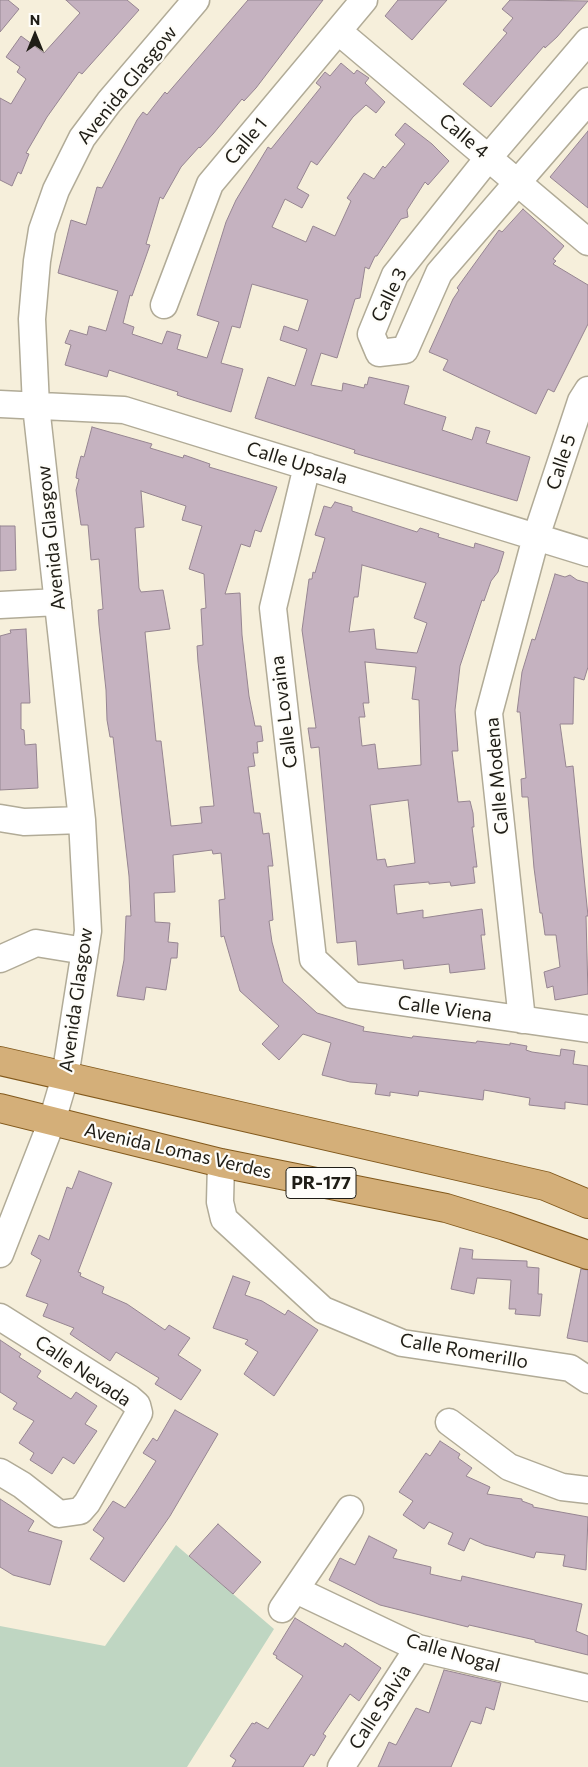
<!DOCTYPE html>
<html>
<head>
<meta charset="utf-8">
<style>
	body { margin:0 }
	#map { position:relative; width:588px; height:1767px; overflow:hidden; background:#f6efdb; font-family:Commissioner,sans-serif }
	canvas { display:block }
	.north { position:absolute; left:10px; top:10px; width:50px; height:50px; -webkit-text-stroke:4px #fefdf9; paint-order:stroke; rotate:0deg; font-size:14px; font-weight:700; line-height:20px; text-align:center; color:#1f1d16 }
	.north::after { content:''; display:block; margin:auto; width:18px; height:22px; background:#1f1d16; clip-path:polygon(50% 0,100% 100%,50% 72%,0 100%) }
</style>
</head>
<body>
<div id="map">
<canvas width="588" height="1767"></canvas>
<div class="north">N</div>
</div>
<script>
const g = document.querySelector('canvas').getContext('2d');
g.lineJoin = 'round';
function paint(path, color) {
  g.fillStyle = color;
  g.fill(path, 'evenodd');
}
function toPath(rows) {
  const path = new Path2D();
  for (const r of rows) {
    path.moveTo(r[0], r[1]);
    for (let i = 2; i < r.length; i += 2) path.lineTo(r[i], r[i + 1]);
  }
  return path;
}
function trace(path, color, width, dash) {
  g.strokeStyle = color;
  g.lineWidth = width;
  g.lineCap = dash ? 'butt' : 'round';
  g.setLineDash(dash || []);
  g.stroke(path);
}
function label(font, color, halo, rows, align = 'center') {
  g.font = font + ' Commissioner,sans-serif';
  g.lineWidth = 4.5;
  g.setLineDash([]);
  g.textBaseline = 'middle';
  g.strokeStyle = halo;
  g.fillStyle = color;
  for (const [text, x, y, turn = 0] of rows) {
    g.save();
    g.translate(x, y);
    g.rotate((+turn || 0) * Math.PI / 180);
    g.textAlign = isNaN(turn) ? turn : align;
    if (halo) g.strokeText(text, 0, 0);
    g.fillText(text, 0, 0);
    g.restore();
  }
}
const green = toPath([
	[176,1545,274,1629,187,1767,0,1767,0,1626,105,1646]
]);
const building = toPath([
	[0,0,8,0,19,9,0,32,0,0],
	[66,0,127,0,139,10,82,74,79,72,47,117,26,153,29,154,21,174,18,172,12,186,0,180,0,98,11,104,26,79,17,72,20,67,6,57,21,36,44,53,80,13,66,0],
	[248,0,323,0,256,88,244,101,242,99,213,134,200,148,199,147,181,167,163,199,160,197,146,244,150,245,132,296,130,295,123,323,134,327,132,334,162,344,167,331,181,335,177,349,207,358,219,322,197,315,226,222,236,200,268,147,271,149,321,87,316,83,325,72,330,76,341,63,354,74,357,70,369,78,365,83,385,102,376,113,366,105,353,117,317,165,311,161,297,188,309,195,302,208,285,199,272,227,306,242,313,226,335,236,351,201,347,198,364,173,374,179,383,166,385,168,405,144,395,135,405,123,432,144,449,161,428,185,425,182,407,210,408,217,401,219,377,256,375,256,369,269,365,267,360,298,355,299,337,358,321,353,311,385,342,391,343,383,364,388,365,384,367,385,369,377,409,386,404,404,446,417,442,430,472,440,476,427,490,431,486,443,530,457,517,501,354,453,355,450,255,418,268,377,295,386,307,349,280,340,284,326,298,331,308,300,252,284,240,328,232,326,221,363,243,369,231,412,186,398,177,395,178,392,109,370,107,377,65,365,71,345,65,343,70,330,87,335,89,326,106,331,118,291,58,273,71,220,86,225,97,187,102,188,137,120,143,112,147,115,165,92,167,94,248,0],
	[398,0,447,0,412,40,385,16,398,0],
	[510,0,588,1,557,37,545,48,544,46,491,107,463,84,507,33,503,30,513,18,502,9,510,0],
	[588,131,588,208,550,177,588,131],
	[523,209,564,246,553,259,556,261,553,264,588,285,588,324,554,392,548,389,536,414,443,370,448,360,429,352,453,299,459,290,457,288,499,230,502,232,523,209],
	[92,427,152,444,150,448,183,458,184,455,210,464,209,467,277,487,261,532,255,530,250,547,241,544,225,594,240,593,242,635,249,696,255,726,261,726,263,741,257,742,258,753,253,753,255,766,248,767,254,813,260,813,263,834,269,833,273,866,268,866,273,920,269,921,272,942,283,982,317,1013,364,1027,363,1031,412,1038,413,1036,476,1043,477,1041,510,1045,510,1043,527,1046,526,1050,532,1052,560,1056,561,1049,575,1051,573,1064,588,1066,588,1105,565,1102,565,1109,529,1105,530,1098,484,1090,483,1100,419,1091,418,1096,390,1092,390,1096,375,1094,377,1084,350,1082,322,1075,331,1043,303,1034,279,1060,262,1044,279,1026,240,991,224,936,221,937,219,900,225,899,221,853,213,854,212,850,173,855,175,892,154,893,155,922,170,923,168,942,178,943,177,958,171,958,166,990,146,987,144,1000,117,996,124,960,126,916,131,916,129,876,113,737,110,737,107,720,106,690,99,625,98,610,103,609,99,559,91,560,88,525,81,525,76,490,79,479,76,478,77,471,81,456,84,457,92,427],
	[141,491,186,506,182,520,202,526,189,569,204,574,206,608,201,609,203,645,197,646,198,662,214,806,200,807,202,823,171,826,161,741,156,741,145,632,170,629,163,590,141,592,139,588,135,528,144,527,141,491],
	[335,502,352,507,352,511,417,532,420,528,439,534,438,537,474,548,475,543,504,552,498,572,491,581,484,601,482,600,460,666,455,710,458,751,452,751,458,802,470,801,473,813,474,827,472,827,477,867,473,867,475,883,451,886,450,882,429,884,429,882,394,885,397,914,423,910,423,918,482,909,485,935,481,935,485,969,450,973,449,964,404,969,403,960,358,965,356,941,337,943,319,747,311,748,308,728,316,728,302,630,309,579,312,579,313,572,315,573,325,538,315,535,324,506,331,508,335,502],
	[362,565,426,583,414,618,427,623,417,653,376,649,374,629,349,632,354,597,358,597,362,565],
	[365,662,416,667,412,699,419,700,421,765,378,769,375,744,362,746,359,717,365,717,363,703,369,703,365,662],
	[408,800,415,863,387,867,385,859,377,860,370,805,408,800],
	[0,526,15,526,16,570,0,571,0,526],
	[555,574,565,577,570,575,577,580,588,583,588,667,584,680,574,677,573,724,560,724,566,767,573,766,581,847,588,916,586,916,588,994,555,1000,553,986,547,988,544,972,560,967,556,935,545,935,542,913,540,913,534,868,528,797,522,797,521,779,526,778,520,712,517,712,522,672,532,639,535,640,555,574],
	[26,629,30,703,21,703,21,729,24,730,25,745,36,744,38,788,0,790,0,636,11,633,10,630,26,629],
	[79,1171,112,1183,78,1272,81,1273,80,1276,104,1287,102,1293,127,1304,165,1330,169,1325,190,1338,178,1355,201,1370,181,1400,155,1384,159,1378,116,1352,110,1361,70,1334,74,1328,43,1316,48,1304,26,1296,41,1260,31,1254,39,1235,49,1240,67,1187,72,1189,79,1171],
	[460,1248,473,1250,472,1259,527,1261,527,1267,539,1268,538,1294,542,1294,540,1316,515,1314,516,1309,509,1309,511,1280,477,1278,474,1294,451,1289,460,1248],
	[581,1269,588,1270,588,1342,567,1338,581,1269],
	[233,1276,250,1282,245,1295,262,1301,285,1315,288,1310,318,1330,274,1396,244,1374,258,1352,245,1344,248,1340,213,1328,233,1276],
	[0,1340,21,1354,19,1357,41,1371,37,1377,71,1399,76,1392,97,1406,85,1424,97,1431,74,1464,63,1457,52,1474,30,1460,34,1453,19,1443,34,1421,13,1409,17,1403,0,1392,0,1340],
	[175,1410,218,1434,170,1516,124,1582,90,1559,104,1538,93,1530,113,1501,125,1508,135,1494,156,1461,143,1453,153,1438,157,1441,175,1410],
	[440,1441,460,1454,458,1458,472,1468,466,1476,490,1487,487,1494,522,1499,522,1501,533,1505,533,1507,588,1517,586,1570,563,1566,565,1555,536,1552,534,1558,485,1545,470,1538,464,1551,448,1544,453,1533,429,1522,424,1529,403,1515,413,1501,399,1492,426,1453,430,1456,440,1441],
	[0,1499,34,1521,28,1531,62,1541,50,1585,13,1575,0,1567,0,1499],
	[218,1524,261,1562,233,1594,189,1556,218,1524],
	[369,1536,397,1550,393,1558,431,1567,430,1574,461,1581,462,1576,582,1604,576,1631,588,1636,588,1655,535,1642,535,1640,469,1625,468,1627,380,1605,329,1580,340,1558,355,1565,369,1536],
	[295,1618,343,1647,345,1643,381,1668,359,1701,350,1694,323,1734,326,1736,314,1756,311,1754,303,1767,232,1767,236,1760,230,1756,252,1723,255,1724,256,1722,268,1729,303,1676,276,1658,277,1656,273,1654,295,1618],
	[444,1670,501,1683,494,1710,486,1707,481,1724,471,1721,451,1767,378,1767,389,1742,396,1745,416,1708,429,1713,444,1670]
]);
const minor = toPath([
	[338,31,588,242],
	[588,41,489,157,395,275,371,334,379,353,405,350,439,273,588,101],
	[164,305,210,184,364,0],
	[0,404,124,410,588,553],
	[307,466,273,608,313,959,352,995,588,1029],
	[0,605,58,602],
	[0,818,24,822,82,820],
	[0,959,36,943,85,951],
	[522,1020,489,713,536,537,581,401,588,390],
	[221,1163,220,1202,224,1219,323,1310,402,1343,570,1368,588,1380],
	[0,1254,52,1121,65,1077,88,931,82,820,36,406,32,319,37,261,42,230,56,190,82,138,109,102,196,0],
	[0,1317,129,1398,137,1405,139,1413,87,1503,80,1511,59,1514,22,1485,0,1472],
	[449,1422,509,1467,562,1487,588,1490],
	[296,1590,418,1648,588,1688],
	[282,1609,350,1509],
	[341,1767,418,1648]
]);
const major = toPath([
	[0,1061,545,1186,588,1204],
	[0,1108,221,1163,446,1208,505,1226,588,1255]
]);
const shields = [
	[321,1183,70]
];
const shieldNames = [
	["PR-177",321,1183]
];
const streetNames = [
	["Avenida Glasgow",127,85,-51],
	["Calle 4",464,136,40],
	["Calle 1",246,141,-50],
	["Calle 3",389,295,-64],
	["Calle 5",561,462,-72],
	["Calle Upsala",297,463,17],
	["Avenida Glasgow",51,538,-96],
	["Calle Lovaina",284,712,-97],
	["Calle Modena",497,776,-95],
	["Avenida Glasgow",76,1000,-82],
	["Calle Viena",445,1009,8],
	["Avenida Lomas Verdes",178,1151,13],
	["Calle Romerillo",464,1351,10],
	["Calle Nevada",83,1371,34],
	["Calle Nogal",453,1653,16],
	["Calle Salvia",380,1707,-57]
];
paint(green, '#bfd6c2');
paint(building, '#c5b2c0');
trace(building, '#968591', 1);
trace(minor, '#b1ab97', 29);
trace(major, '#82591c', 30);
trace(minor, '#fff', 26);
trace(major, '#d4af79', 28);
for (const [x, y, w] of shields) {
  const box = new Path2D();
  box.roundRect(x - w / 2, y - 15.5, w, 31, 4);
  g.fillStyle = '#fefdf9';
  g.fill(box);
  trace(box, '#1f1d16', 1);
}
label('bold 18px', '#1f1d16', null, shieldNames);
label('19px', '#1f1d16', '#fefdf9', streetNames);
</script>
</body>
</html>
